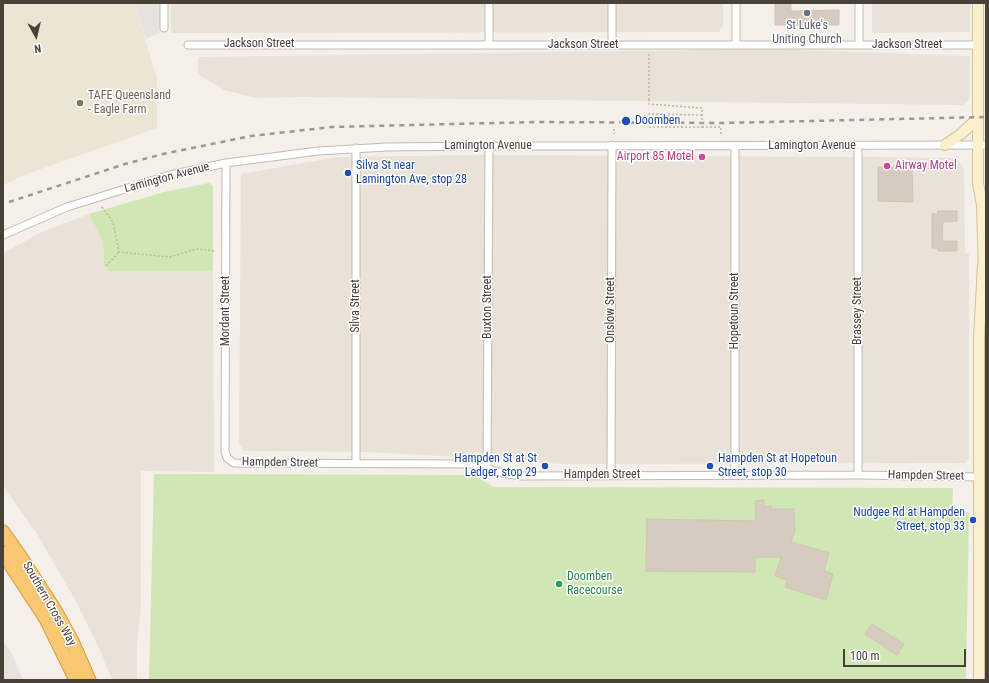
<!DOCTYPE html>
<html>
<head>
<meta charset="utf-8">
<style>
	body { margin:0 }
	#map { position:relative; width:989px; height:683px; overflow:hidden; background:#f4f0e9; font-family:"Roboto Condensed",sans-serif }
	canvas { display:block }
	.frame { position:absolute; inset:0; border:4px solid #474138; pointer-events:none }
	.north { position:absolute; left:16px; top:16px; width:40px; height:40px; -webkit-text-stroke:3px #fff; paint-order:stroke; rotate:172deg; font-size:11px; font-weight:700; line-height:16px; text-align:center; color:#474138 }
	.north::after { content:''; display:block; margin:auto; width:14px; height:18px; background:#474138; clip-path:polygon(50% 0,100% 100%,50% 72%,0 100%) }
	.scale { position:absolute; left:843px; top:649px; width:123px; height:18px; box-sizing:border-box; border:2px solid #474138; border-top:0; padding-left:5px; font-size:12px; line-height:14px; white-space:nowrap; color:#474138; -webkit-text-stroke:3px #fff; paint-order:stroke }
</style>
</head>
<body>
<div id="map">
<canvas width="989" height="683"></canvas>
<div class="frame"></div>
<div class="north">N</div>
<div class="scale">100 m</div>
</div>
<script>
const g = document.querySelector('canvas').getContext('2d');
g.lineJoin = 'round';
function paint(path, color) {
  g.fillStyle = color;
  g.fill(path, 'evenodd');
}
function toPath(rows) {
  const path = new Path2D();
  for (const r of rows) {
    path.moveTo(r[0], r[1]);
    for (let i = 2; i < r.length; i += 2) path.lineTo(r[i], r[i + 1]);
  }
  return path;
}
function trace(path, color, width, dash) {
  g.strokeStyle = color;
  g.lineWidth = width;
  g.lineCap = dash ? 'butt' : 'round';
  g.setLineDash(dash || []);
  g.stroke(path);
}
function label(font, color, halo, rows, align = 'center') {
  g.font = font + ' "Roboto Condensed",sans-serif';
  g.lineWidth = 3;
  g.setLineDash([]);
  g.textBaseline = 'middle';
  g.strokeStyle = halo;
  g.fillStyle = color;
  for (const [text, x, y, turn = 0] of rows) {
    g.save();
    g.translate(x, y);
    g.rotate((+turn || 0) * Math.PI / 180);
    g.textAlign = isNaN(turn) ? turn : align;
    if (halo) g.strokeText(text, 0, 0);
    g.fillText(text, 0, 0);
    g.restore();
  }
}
const residential = toPath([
	[171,3,723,3,723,26,719,32,171,33],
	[872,3,970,3,970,32,872,33],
	[769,49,970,56,969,99,963,105,300,97,257,98,224,90,198,74,198,57],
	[477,155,867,157,952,158,958,160,964,168,965,253,969,253,969,458,965,463,561,464,498,459,366,452,244,451,239,444,241,174,338,157],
	[89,214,103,242,104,265,109,271,213,271,214,472,141,471,141,604,137,644,137,680,112,680,100,650,77,603,37,534,3,486,3,253,42,232]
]);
const industrial = toPath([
	[134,3,161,3,161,32,146,39],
	[3,641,11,652,23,680,3,680]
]);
const education = toPath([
	[3,3,134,3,157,78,157,128,24,175,3,185]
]);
const green = toPath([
	[209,183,213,186,213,271,109,271,104,265,103,242,89,214,164,192],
	[154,474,474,475,494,487,953,488,952,512,969,512,966,680,149,680]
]);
const building = toPath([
	[775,3,791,3,791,11,839,10,839,25,775,25,775,3],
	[878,167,912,167,913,202,878,201,878,167],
	[938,211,957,211,957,221,943,222,942,241,957,241,957,251,938,251,938,248,932,248,932,214,937,214,938,211],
	[764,500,764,506,771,506,771,509,794,509,795,530,791,542,829,553,824,571,833,574,826,600,785,587,787,580,775,576,781,557,755,557,755,572,646,571,647,519,756,521,755,501,764,500],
	[872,624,904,644,897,655,865,634,872,624]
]);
const path = toPath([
	[649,54,649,100],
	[648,114,702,115],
	[702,127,721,127,721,135],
	[614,129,614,134],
	[102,207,113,222,119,252,170,257,196,249,215,251],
	[106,266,119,252]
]);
const minor = toPath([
	[612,3,612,45],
	[736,3,736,45],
	[859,3,859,45],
	[164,28,164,3],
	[188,45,978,45],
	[489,45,489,3],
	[735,146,735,475],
	[356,148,356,464],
	[226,163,225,451,227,458,234,463,473,464,502,473,520,476,858,475,980,477],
	[3,235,67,207,170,175,226,163,318,151,387,147,489,146,986,145],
	[487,468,489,146],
	[611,475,612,145],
	[858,475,858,146]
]);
const secondary = toPath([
	[978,3,978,183,982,205,984,270],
	[945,145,961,134,977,119],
	[979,680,979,337,983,265]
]);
const motorway = toPath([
	[3,532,20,556,56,612,72,641,89,680],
	[3,553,46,619,76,680]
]);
const rail = toPath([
	[9,202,125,164,163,154,251,136,332,127,535,122,722,123,986,117]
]);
const pathBridge = toPath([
	[649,127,702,127,702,108,649,104,649,100]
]);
const markers = [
	[807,13,4,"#6b7280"],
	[80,103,4,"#8d6e63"],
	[626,121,5,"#1a4fb4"],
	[702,157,4,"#d1479c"],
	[887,166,4,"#d1479c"],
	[348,173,4,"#1a4fb4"],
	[545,466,4,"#1a4fb4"],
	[710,466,4,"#1a4fb4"],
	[973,520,4,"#1a4fb4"],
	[559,584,4,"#2e9e5b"]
];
const worshipNames = [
	["St Luke's",807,26],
	["Uniting Church",807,40]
];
const streetNames = [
	["Jackson Street",259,44],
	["Jackson Street",583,45],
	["Jackson Street",907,45],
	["Lamington Avenue",488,146],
	["Lamington Avenue",812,146],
	["Lamington Avenue",167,178,-15],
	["Silva Street",356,306,-90],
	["Buxton Street",488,307,-90],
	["Onslow Street",611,310,-90],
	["Mordant Street",226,311,-90],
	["Hopetoun Street",735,311,-90],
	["Brassey Street",858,311,-90],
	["Hampden Street",280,463,1],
	["Hampden Street",602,475],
	["Hampden Street",926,476,1],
	["Southern Cross Way",49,604,60]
];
const educationNames = [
	["TAFE Queensland",88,96],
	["- Eagle Farm",88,110]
];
const transitNames = [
	["Doomben",635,121],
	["Silva St near",356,166],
	["Lamington Ave, stop 28",356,180],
	["Hampden St at St",537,459,"right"],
	["Ledger, stop 29",537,473,"right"],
	["Hampden St at Hopetoun",718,459],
	["Street, stop 30",718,473],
	["Nudgee Rd at Hampden",965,513,"right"],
	["Street, stop 33",965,527,"right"]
];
const hotelNames = [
	["Airport 85 Motel",694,157],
	["Airway Motel",895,166,"left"]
];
const leisureNames = [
	["Doomben",567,577],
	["Racecourse",567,591]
];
paint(residential, '#e8e2d8');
paint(industrial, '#e6e2de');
paint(education, '#ece5d4');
paint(green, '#d0e6b4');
paint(building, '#d5ccbf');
trace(building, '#d0c4b3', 1);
trace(minor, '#c2bbaf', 9);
trace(secondary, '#d1c29b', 12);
trace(motorway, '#d79d41', 15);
trace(path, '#c0b49e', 1.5, [2, 2]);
trace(minor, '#fff', 7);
trace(secondary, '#fcefcb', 10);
trace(motorway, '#f7c871', 13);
trace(rail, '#989898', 2.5, [5, 5]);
trace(pathBridge, '#c0b49e', 1.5, [2, 2]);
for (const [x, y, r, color] of markers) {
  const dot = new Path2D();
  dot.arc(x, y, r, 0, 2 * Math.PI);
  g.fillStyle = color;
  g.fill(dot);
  trace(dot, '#fff', 1.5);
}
label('12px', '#5b616d', '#fff', worshipNames);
label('12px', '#474138', '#fff', streetNames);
label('12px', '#785e54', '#fff', educationNames, 'left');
label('12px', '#164399', '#fff', transitNames, 'left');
label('12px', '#b23c85', '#fff', hotelNames, 'right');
label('12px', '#27864d', '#fff', leisureNames, 'left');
</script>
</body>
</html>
